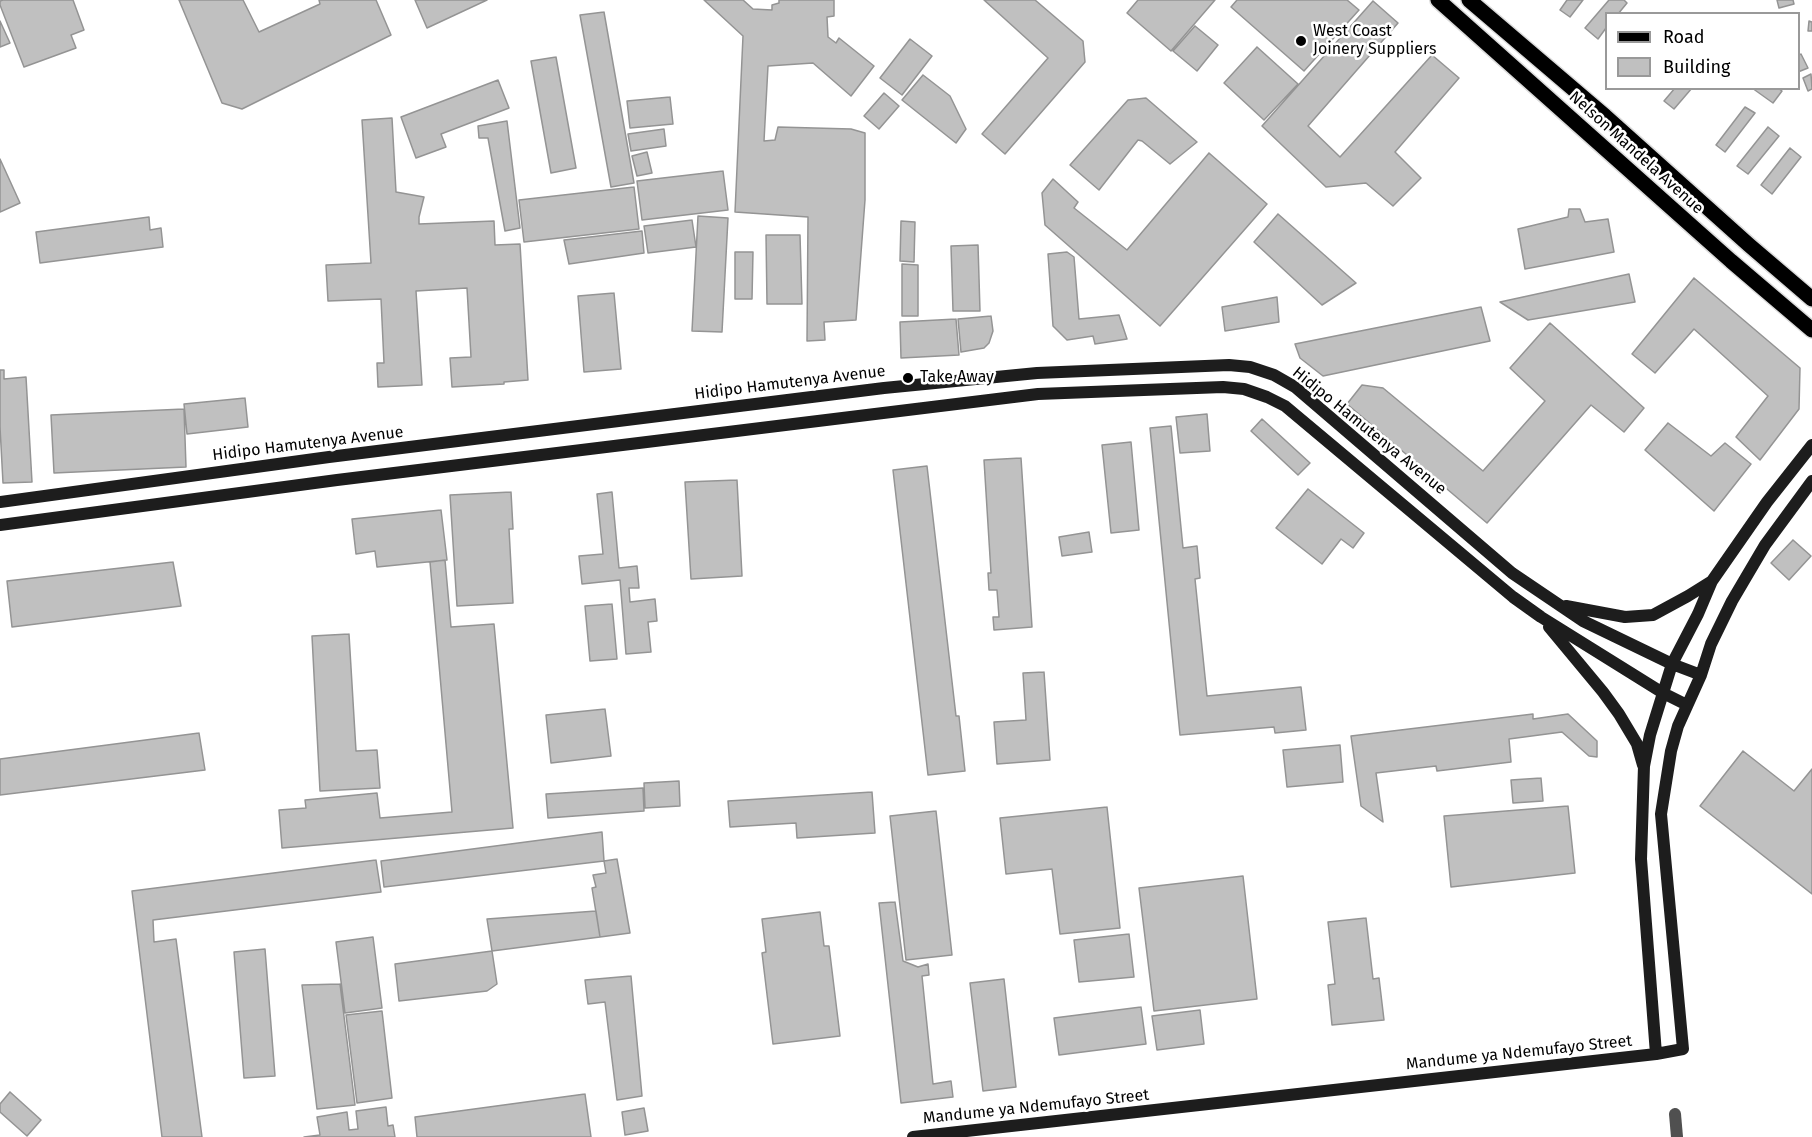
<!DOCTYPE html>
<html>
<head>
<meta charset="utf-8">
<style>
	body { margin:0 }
	#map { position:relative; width:1812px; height:1137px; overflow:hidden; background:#fff; font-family:"Fira Sans",sans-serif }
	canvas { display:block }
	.legend { position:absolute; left:1605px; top:12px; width:195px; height:78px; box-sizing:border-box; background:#fff; border:2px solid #999; margin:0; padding:8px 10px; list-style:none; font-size:18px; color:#000 }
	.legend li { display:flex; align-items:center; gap:12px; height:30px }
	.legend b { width:30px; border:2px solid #999 }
</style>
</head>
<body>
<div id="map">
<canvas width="1812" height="1137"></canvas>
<ul class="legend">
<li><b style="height:8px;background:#000"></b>Road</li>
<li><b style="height:16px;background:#c0c0c0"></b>Building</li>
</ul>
</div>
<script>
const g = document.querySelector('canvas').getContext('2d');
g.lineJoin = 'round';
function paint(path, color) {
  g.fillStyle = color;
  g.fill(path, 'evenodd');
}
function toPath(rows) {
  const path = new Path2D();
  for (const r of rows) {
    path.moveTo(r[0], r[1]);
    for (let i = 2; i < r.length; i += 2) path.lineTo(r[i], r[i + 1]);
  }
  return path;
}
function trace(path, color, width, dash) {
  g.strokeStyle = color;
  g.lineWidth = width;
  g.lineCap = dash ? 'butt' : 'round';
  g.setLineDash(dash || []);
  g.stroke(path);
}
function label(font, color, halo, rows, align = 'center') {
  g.font = font + ' "Fira Sans",sans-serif';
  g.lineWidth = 5;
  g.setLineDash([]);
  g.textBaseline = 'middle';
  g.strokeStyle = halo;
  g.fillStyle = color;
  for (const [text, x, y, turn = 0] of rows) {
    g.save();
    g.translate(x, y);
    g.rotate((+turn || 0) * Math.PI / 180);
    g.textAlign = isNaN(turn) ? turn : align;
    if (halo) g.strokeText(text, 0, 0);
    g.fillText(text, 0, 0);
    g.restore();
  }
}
const building = toPath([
	[3,0,73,0,84,30,71,35,76,48,24,67,0,5,0,1,3,0],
	[179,0,243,0,259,32,320,4,319,0,376,0,391,35,242,109,222,103,179,0],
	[415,0,487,0,427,28,415,0],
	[704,0,743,0,753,9,772,10,772,5,779,3,779,0,834,0,834,16,827,17,828,37,836,43,839,38,874,66,851,96,813,63,768,66,764,141,775,140,778,127,851,129,865,133,865,200,856,320,824,322,825,340,807,341,808,217,735,212,743,36,704,0],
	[984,0,1035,0,1083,41,1085,62,1005,154,982,134,1048,58,984,0],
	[1138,0,1215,0,1171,51,1127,13,1138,0],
	[1237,0,1347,0,1359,10,1304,71,1231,7,1237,0],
	[1567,0,1583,0,1570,17,1560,10,1567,0],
	[1609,0,1624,0,1627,3,1618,14,1606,14,1606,28,1598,39,1585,28,1609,0],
	[1777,0,1793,0,1794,4,1779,8,1777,0],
	[1373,1,1398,23,1308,126,1340,157,1432,55,1459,78,1395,152,1421,178,1393,206,1366,183,1326,187,1262,126,1373,1],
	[604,12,634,183,611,187,580,15,604,12],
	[0,21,10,43,0,47,0,21],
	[1809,21,1812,22,1812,31,1808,31,1809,21],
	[1195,26,1218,45,1197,71,1173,51,1195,26],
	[910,39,932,56,902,95,880,78,910,39],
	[1257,47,1298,84,1264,120,1224,83,1257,47],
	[1801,54,1808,68,1798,72,1798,56,1801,54],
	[556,57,576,168,551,173,531,61,556,57],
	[1811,74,1812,89,1808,91,1803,78,1811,74],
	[923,75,950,96,966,129,956,143,902,100,923,75],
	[498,80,509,108,441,134,446,147,416,158,401,117,498,80],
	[1675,88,1692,88,1674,109,1664,101,1675,88],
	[1752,88,1778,88,1782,91,1773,103,1752,88],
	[884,93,899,106,879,129,864,116,884,93],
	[670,97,673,124,630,128,627,101,670,97],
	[1146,98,1197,142,1170,164,1142,141,1138,140,1099,190,1070,165,1128,100,1146,98],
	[1745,107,1755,113,1725,152,1716,145,1745,107],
	[392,118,396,192,424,197,419,217,419,224,494,221,495,245,520,244,528,380,504,382,504,384,452,387,450,358,471,357,467,288,416,291,422,385,378,387,377,363,384,363,381,299,328,301,326,265,371,263,362,120,392,118],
	[507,121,520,228,505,231,488,138,479,138,478,126,507,121],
	[1768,127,1779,136,1748,174,1737,166,1768,127],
	[664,129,666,146,631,151,628,134,664,129],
	[1790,148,1801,157,1772,194,1761,185,1790,148],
	[647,152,652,173,637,176,632,156,647,152],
	[1209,153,1267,204,1160,326,1045,225,1042,193,1053,179,1078,202,1074,208,1127,250,1209,153],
	[0,159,20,203,0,212,0,159],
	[723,171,728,210,642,220,637,181,723,171],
	[634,187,639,229,524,242,519,200,634,187],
	[1569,209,1580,209,1585,222,1608,219,1614,252,1525,269,1518,229,1568,217,1569,209],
	[1278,214,1356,283,1322,305,1254,242,1278,214],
	[698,216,728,218,722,332,692,331,698,216],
	[149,217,150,230,161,228,163,247,40,263,36,232,149,217],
	[692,220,696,247,648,253,644,226,692,220],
	[901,221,915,222,914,262,900,261,901,221],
	[642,231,644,253,569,264,564,240,642,231],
	[766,235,800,235,802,304,767,304,766,235],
	[978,245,980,311,953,311,951,246,978,245],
	[735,252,753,252,752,299,735,299,735,252],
	[1067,252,1074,257,1079,319,1119,315,1127,339,1095,344,1093,336,1067,340,1053,326,1048,254,1067,252],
	[902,264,918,265,918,316,902,316,902,264],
	[1629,274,1635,302,1528,320,1500,302,1629,274],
	[1694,278,1800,368,1799,409,1760,460,1736,437,1768,396,1694,329,1655,373,1632,354,1694,278],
	[614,293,621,369,584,372,578,296,614,293],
	[1277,297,1279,322,1225,331,1222,307,1277,297],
	[1481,307,1490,341,1323,376,1300,358,1295,344,1481,307],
	[991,316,993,331,989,343,984,348,961,352,958,319,991,316],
	[956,319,959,355,901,358,900,322,956,319],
	[1550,323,1644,408,1624,432,1591,405,1487,523,1347,404,1362,385,1383,388,1483,471,1545,401,1510,368,1550,323],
	[0,370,4,370,4,379,26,377,32,482,3,483,0,427,0,370],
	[245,398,248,427,187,434,184,404,245,398],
	[184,409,186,467,54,473,51,415,184,409],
	[1207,414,1210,451,1180,453,1176,417,1207,414],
	[1262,419,1310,463,1298,475,1251,431,1262,419],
	[1668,423,1711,456,1725,443,1751,464,1714,511,1645,450,1668,423],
	[1171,426,1183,548,1197,546,1200,578,1195,579,1207,696,1301,687,1306,730,1275,733,1274,727,1180,735,1150,428,1171,426],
	[1131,442,1139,530,1111,533,1102,445,1131,442],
	[1021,458,1032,627,994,630,993,617,999,617,997,590,989,590,988,573,991,573,984,460,1021,458],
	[927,466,956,716,959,716,965,771,928,775,893,470,927,466],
	[737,480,742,576,691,579,685,482,737,480],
	[1308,489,1364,533,1353,548,1341,539,1322,564,1276,528,1308,489],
	[511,492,513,529,509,529,513,603,457,606,450,495,511,492],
	[612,492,619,568,637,566,639,588,629,588,630,602,655,599,657,621,648,622,651,652,626,654,620,580,582,584,579,556,603,554,597,494,612,492],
	[441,510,447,560,377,567,375,551,356,554,352,519,441,510],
	[1089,532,1092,552,1062,556,1059,537,1089,532],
	[1793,540,1811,556,1789,580,1771,563,1793,540],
	[445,560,451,627,494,624,513,828,282,848,279,810,306,808,305,800,377,793,380,818,452,812,430,562,445,560],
	[173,562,181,606,12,627,7,581,173,562],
	[612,604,617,659,590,661,585,606,612,604],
	[349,634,356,751,377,750,380,788,320,791,312,636,349,634],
	[1044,672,1050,760,997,764,994,722,1026,720,1023,673,1044,672],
	[605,709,611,756,551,763,546,715,605,709],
	[1533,714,1533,719,1568,714,1597,741,1597,757,1589,756,1562,732,1509,739,1511,762,1437,771,1436,766,1376,773,1383,822,1361,806,1351,736,1533,714],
	[199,733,205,770,0,795,0,759,199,733],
	[1340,745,1343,782,1287,787,1283,750,1340,745],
	[1743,751,1794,791,1812,769,1812,894,1700,806,1743,751],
	[1541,778,1543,801,1513,803,1511,780,1541,778],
	[679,781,680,806,645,808,644,783,679,781],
	[643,788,644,811,548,818,546,794,643,788],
	[872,792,875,833,797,838,796,823,730,827,728,801,872,792],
	[1568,806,1575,873,1451,887,1444,816,1568,806],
	[1107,807,1120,928,1060,934,1052,869,1006,874,1000,818,1107,807],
	[936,811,952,955,906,960,890,816,936,811],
	[602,832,604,861,384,887,381,861,602,832],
	[617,859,630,933,600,937,592,888,596,887,593,875,606,873,604,861,617,859],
	[376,860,381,892,153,920,154,942,176,939,202,1137,162,1137,132,891,376,860],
	[1243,876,1257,999,1154,1011,1139,888,1243,876],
	[895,902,903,961,918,967,928,964,929,975,922,976,933,1084,951,1081,953,1097,901,1103,879,903,895,902],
	[596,911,600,937,492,951,487,919,596,911],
	[820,912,824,946,829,946,840,1036,773,1044,762,953,766,952,762,919,820,912],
	[1366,918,1373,979,1379,978,1384,1020,1332,1025,1328,985,1335,984,1328,922,1366,918],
	[1129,934,1134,977,1079,982,1074,940,1129,934],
	[373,937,382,1008,345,1013,336,942,373,937],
	[265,949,275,1076,244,1078,234,952,265,949],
	[492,951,497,984,487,991,399,1001,395,964,492,951],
	[631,976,642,1096,617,1100,605,1002,588,1004,585,980,631,976],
	[1004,979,1016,1087,983,1091,970,983,1004,979],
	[340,984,355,1105,317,1109,302,985,340,984],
	[1141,1007,1146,1044,1059,1055,1054,1018,1141,1007],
	[1200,1010,1204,1044,1157,1050,1152,1016,1200,1010],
	[382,1011,392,1098,357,1103,346,1015,382,1011],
	[10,1092,41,1120,27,1136,0,1112,0,1104,10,1092],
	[585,1094,591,1137,417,1137,415,1117,585,1094],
	[386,1107,388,1126,393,1125,395,1137,304,1137,320,1135,317,1117,347,1112,349,1130,358,1129,356,1111,386,1107],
	[644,1108,648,1131,625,1135,622,1112,644,1108]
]);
const street = toPath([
	[1675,1114,1677,1137]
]);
const secondary = toPath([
	[0,502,329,457,884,388,1037,373,1229,365,1250,367,1274,375,1295,387,1512,573,1583,621,1672,664,1701,675],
	[0,525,337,480,1038,394,1223,387,1244,389,1267,397,1285,406,1513,597,1541,617,1663,693,1687,705],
	[1566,606,1625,617,1653,615,1688,596,1712,581],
	[1549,627,1603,692,1619,714,1637,744,1643,765],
	[1656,1054,1641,859,1644,766,1650,735,1672,664,1698,614,1712,581,1767,502,1812,445],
	[913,1137,1656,1054,1683,1049,1661,814,1671,751,1678,726,1701,675,1711,644,1732,601,1765,545,1812,481]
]);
const primary = toPath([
	[1438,0,1731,261,1812,330],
	[1469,0,1605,116,1749,245,1812,299]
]);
const markers = [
	[1301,41,6,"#000"],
	[908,378,6,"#000"]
];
const poiNames = [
	["West Coast",1313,32],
	["Joinery Suppliers",1313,50],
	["Take Away",920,378]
];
const streetNames = [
	["Nelson Mandela Avenue",1636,153,42],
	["Hidipo Hamutenya Avenue",790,383,-7],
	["Hidipo Hamutenya Avenue",1369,431,39],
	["Hidipo Hamutenya Avenue",308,444,-7],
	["Mandume ya Ndemufayo Street",1519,1053,-6],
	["Mandume ya Ndemufayo Street",1036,1107,-6]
];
paint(building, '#c0c0c0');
trace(building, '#949494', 1.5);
trace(primary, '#dbdbdb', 18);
trace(street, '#505050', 12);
trace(secondary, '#1d1d1d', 12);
trace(primary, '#000', 15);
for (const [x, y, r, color] of markers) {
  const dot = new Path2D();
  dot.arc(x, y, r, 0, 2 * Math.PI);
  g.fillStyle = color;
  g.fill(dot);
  trace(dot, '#fff', 2);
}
label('16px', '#000', '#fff', poiNames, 'left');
label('16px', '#000', '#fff', streetNames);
</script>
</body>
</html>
